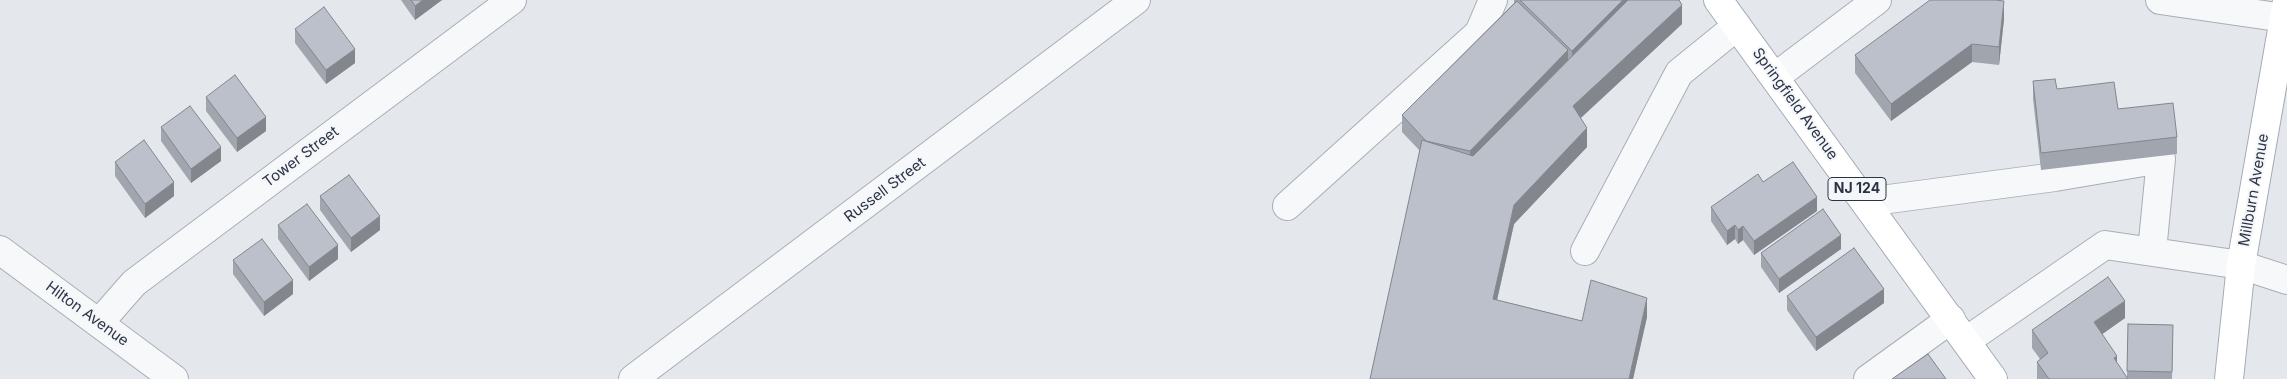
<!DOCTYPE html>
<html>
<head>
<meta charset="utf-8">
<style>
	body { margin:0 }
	canvas { display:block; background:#e4e7ec }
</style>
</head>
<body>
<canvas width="2287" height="379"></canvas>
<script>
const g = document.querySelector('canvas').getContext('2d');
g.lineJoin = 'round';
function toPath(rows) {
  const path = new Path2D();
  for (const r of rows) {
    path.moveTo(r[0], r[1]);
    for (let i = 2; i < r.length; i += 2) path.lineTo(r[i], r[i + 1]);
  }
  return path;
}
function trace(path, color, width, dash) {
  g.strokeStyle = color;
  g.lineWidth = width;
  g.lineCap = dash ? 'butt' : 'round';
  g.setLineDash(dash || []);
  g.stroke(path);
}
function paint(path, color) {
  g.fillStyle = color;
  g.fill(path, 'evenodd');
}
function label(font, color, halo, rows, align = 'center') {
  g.font = font + ' Inter,sans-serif';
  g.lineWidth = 4;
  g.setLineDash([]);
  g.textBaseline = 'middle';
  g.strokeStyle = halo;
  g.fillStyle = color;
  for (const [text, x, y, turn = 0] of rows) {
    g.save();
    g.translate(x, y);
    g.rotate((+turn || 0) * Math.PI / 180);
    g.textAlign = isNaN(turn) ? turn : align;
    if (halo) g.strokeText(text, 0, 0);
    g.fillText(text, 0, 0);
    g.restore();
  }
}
const minor = toPath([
	[2160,0,2284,18],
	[1775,77,1877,0],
	[1866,202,2055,177,2161,159,2152,251],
	[1287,206,1479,33,1493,0],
	[0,250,174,379],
	[1585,251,1679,73,1737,26],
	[99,323,134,283,512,0],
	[1966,341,2105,245,2241,265,2287,280],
	[633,379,1136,0],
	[1868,379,1951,319]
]);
const major = toPath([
	[1718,0,1993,379],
	[2229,379,2241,265,2287,1]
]);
const wall = toPath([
	[401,0,442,0,415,20],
	[1514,0,1679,0,1682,24,1581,118,1587,147,1514,224,1497,300,1582,321,1647,317,1633,379,1370,379,1420,151,1402,132,1402,115,1514,3],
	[2004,19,1999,65,1972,62,1891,121,1855,73,1855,55],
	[295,29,355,63,326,84,295,43],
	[2033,81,2118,109,2177,137,2177,154,2041,170,2033,99],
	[206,97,266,131,237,152,206,111],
	[161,127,221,161,191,183,161,141],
	[115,162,174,196,145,218,115,176],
	[1763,182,1817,211,1754,255,1743,240,1738,244,1735,239,1727,245,1711,221,1711,207],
	[320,196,380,230,351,252,320,210],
	[278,225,338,259,309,281,278,239],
	[1841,249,1779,293,1761,267,1761,253],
	[233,260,293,294,264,316,233,274],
	[1787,296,1884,303,1816,351,1787,310],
	[2125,318,2102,334,2117,364,2127,378,2128,324,2173,325,2172,379,2037,379,2037,362,2040,359,2032,348,2032,330]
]);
const shadedWall = toPath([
	[423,0,442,0,415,20,415,6],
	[1623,0,1641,0,1572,68,1572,51],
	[2004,1,2004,19,1999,65,1999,47],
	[1682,5,1682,24,1573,125,1573,106],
	[1972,44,1972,62,1891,121,1891,104],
	[355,49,355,63,326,84,326,70],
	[1568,50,1568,68,1470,168,1470,151],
	[266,117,266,131,237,152,237,138],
	[1587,128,1587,147,1514,224,1493,318,1493,299,1514,205],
	[221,147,221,161,191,183,191,169],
	[174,182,174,196,145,218,145,204],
	[1817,197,1817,211,1754,255,1754,241],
	[380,216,380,230,351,252,351,238],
	[1735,225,1735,239,1727,245,1727,231],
	[1743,226,1743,240,1738,244,1738,230],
	[1841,235,1841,249,1779,293,1779,279],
	[338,245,338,259,309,281,309,267],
	[293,280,293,294,264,316,264,302],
	[1884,289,1884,303,1816,351,1816,337],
	[1647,298,1647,317,1633,379,1629,379],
	[2125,301,2125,318,2094,340,2094,322],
	[2117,356,2117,373,2114,358]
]);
const building = toPath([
	[411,0,423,0,415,6,411,0],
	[1520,0,1623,0,1572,51,1520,0],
	[1628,0,1679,0,1682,5,1573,106,1587,128,1514,205,1493,299,1582,321,1591,280,1647,298,1629,379,1370,379,1422,140,1473,156,1628,0],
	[1930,0,1995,0,2004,1,1999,47,1972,44,1891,104,1855,55,1930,0],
	[1517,1,1568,50,1470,151,1426,141,1402,115,1517,1],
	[324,7,355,49,326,70,295,29,324,7],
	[235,75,266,117,237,138,206,97,235,75],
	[2055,79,2057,89,2114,82,2118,109,2173,103,2177,137,2041,153,2033,81,2055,79],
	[190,106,221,147,191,169,161,127,190,106],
	[144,140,174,182,145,204,115,162,144,140],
	[1793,162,1817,197,1754,241,1743,226,1738,230,1735,225,1727,231,1711,207,1758,174,1763,182,1793,162],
	[349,175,380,216,351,238,320,196,349,175],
	[307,204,338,245,309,267,278,225,307,204],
	[1823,209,1841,235,1779,279,1761,253,1823,209],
	[262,239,293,280,264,302,233,260,262,239],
	[1854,248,1884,289,1816,337,1787,296,1854,248],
	[2108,277,2125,301,2094,322,2117,356,2114,358,2128,379,2049,379,2037,362,2048,353,2032,330,2108,277],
	[2128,324,2173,325,2172,372,2127,371,2128,324],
	[1928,354,1946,379,1892,379,1928,354]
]);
const shields = [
	[1857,189,58]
];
const shieldNames = [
	["NJ 124",1857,189]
];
const streetNames = [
	["Springfield Avenue",1795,104,54],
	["Tower Street",301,157,-37],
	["Russell Street",885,190,-37],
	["Millburn Avenue",2254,190,-80],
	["Hilton Avenue",87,314,36]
];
trace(minor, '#a9aeb7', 30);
trace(major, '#a3abb8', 30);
trace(minor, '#f7f8fa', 28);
trace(major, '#fff', 28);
paint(wall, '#a1a5ae');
paint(shadedWall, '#83868d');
paint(building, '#bbc0ca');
trace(building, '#83868d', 1);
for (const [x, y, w] of shields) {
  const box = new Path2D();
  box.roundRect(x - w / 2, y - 11.5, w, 23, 4);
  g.fillStyle = '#f4f6f9';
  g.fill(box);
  trace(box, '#2b3445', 1);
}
label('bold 14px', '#2b3445', null, shieldNames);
label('15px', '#2b3445', '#f4f6f9', streetNames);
</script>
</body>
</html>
